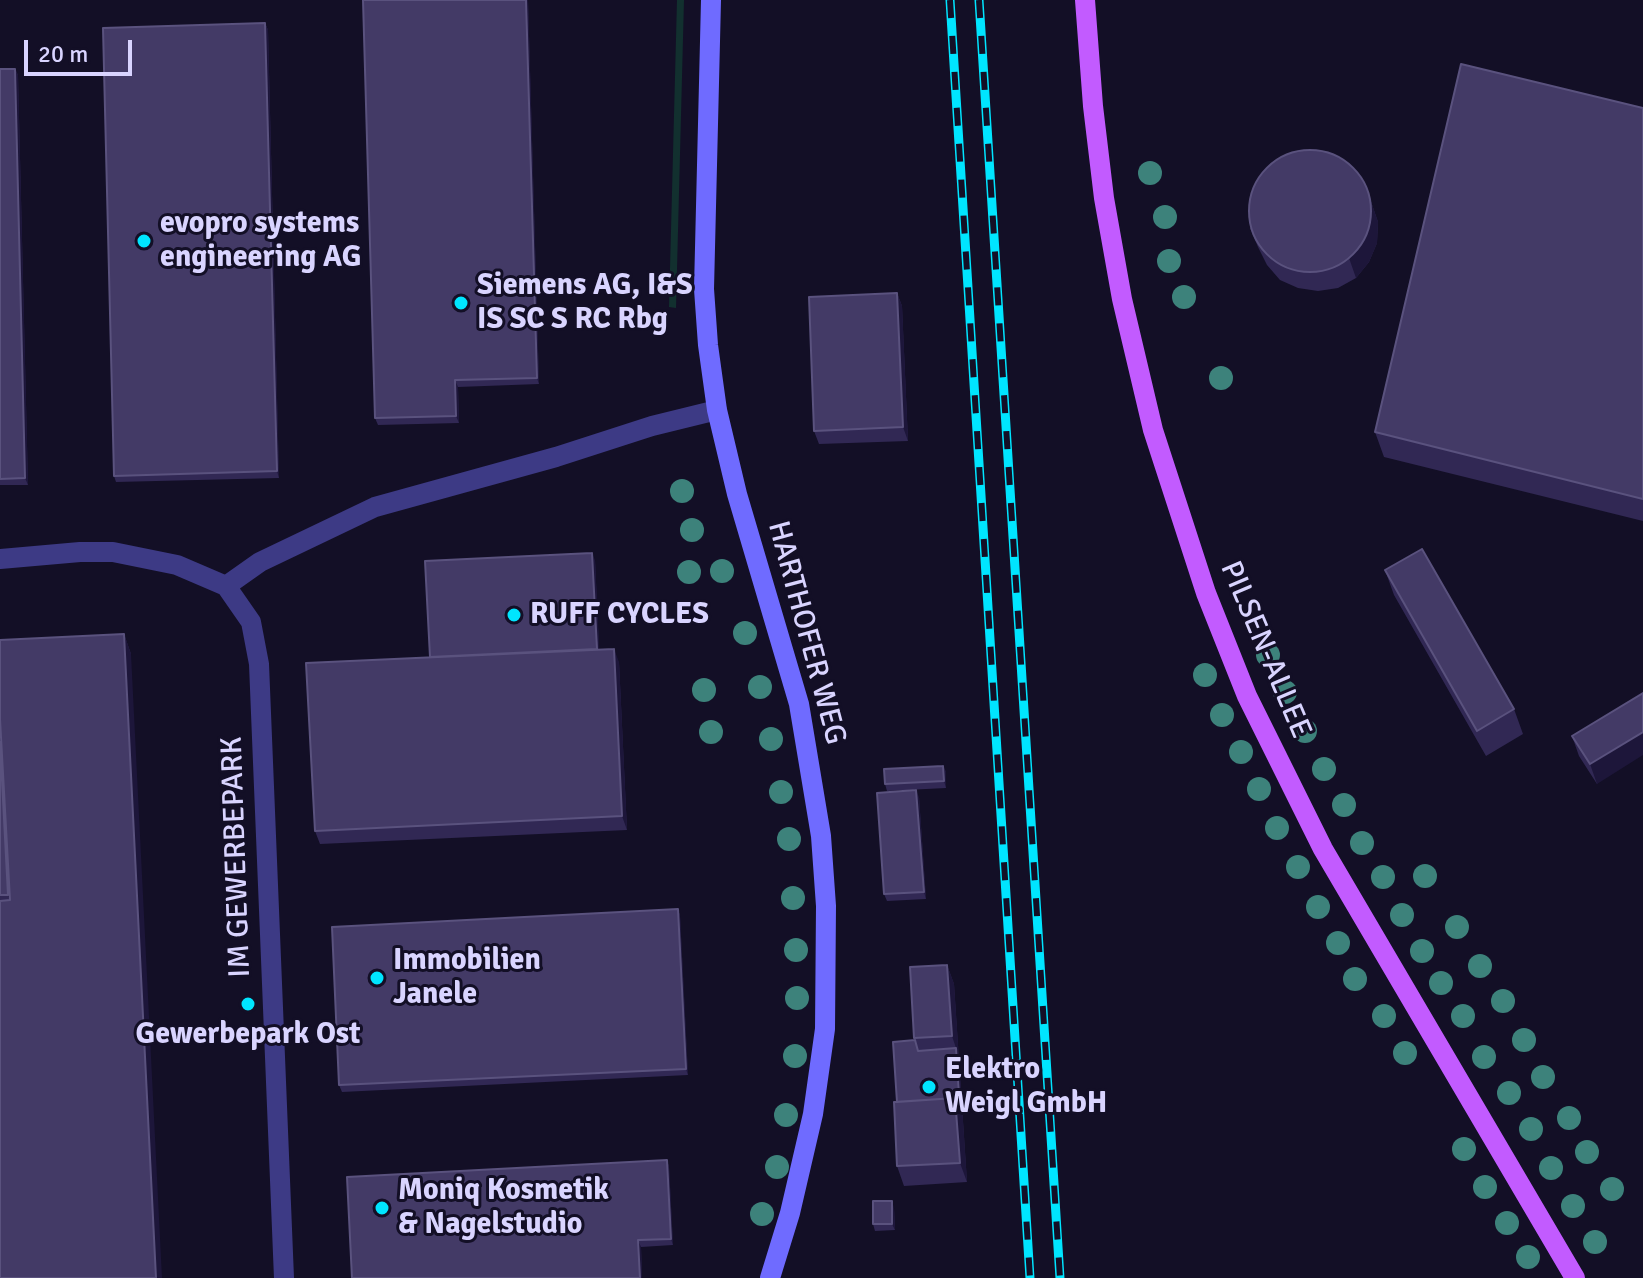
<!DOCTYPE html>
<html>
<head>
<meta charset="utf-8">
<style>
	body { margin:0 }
	#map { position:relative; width:1643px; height:1278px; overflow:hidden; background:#130f26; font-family:Signika,sans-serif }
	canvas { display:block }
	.scale { position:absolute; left:24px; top:40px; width:108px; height:36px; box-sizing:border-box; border:4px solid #d9d4ff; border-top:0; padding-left:10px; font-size:24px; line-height:28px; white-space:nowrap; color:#d9d4ff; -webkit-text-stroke:6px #130f26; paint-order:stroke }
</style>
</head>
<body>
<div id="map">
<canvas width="1643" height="1278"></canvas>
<div class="scale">20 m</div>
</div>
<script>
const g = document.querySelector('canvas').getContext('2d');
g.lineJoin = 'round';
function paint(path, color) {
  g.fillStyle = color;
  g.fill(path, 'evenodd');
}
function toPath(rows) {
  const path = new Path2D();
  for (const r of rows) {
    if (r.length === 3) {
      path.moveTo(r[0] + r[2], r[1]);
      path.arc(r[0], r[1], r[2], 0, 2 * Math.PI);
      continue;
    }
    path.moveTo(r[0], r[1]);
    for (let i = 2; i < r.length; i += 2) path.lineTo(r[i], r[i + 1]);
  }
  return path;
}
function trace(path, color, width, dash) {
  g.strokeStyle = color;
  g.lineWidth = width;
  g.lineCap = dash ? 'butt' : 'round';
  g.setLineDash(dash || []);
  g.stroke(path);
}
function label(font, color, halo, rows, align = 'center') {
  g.font = font + ' Signika,sans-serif';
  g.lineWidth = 6;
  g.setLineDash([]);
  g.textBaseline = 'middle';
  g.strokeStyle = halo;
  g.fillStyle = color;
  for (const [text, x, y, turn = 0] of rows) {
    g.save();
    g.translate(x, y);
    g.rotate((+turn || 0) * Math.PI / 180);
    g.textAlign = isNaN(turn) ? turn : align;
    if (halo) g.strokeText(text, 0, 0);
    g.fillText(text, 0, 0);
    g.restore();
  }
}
const green = toPath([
	[677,0,684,0,676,308,669,307]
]);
const street = toPath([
	[0,559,80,552,113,552,177,565,226,586,251,622,259,664,284,1278],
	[226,586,260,562,375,507,556,457,652,426,717,410]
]);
const secondary = toPath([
	[711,0,704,289,708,345,717,410,737,494,799,704,821,836,826,906,825,1029,813,1114,790,1213,770,1278]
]);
const primary = toPath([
	[1085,0,1093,106,1104,198,1122,299,1153,430,1206,593,1247,696,1323,849,1575,1278]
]);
const rail = toPath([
	[950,0,1030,1278],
	[979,0,1060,1278]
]);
const trees = [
	[1150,173],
	[1165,217],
	[1169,261],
	[1184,297],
	[1221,378],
	[682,491],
	[692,530],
	[722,571],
	[689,572],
	[745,633],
	[1268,655],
	[1205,675],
	[760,687],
	[704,690],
	[1285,692],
	[1222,715],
	[1305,731],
	[711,732],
	[771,739],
	[1241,752],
	[1324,769],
	[1259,789],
	[781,792],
	[1344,805],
	[1277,828],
	[789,839],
	[1362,843],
	[1298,867],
	[1425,876],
	[1383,877],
	[793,898],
	[1318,907],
	[1402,915],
	[1457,927],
	[1338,943],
	[796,950],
	[1422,951],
	[1480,966],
	[1355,979],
	[1441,983],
	[797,998],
	[1503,1001],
	[1384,1016],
	[1463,1016],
	[1524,1040],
	[1405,1053],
	[795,1056],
	[1484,1057],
	[1543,1077],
	[1509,1093],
	[786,1115],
	[1569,1118],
	[1531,1129],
	[1464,1149],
	[1587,1152],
	[777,1167],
	[1551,1168],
	[1485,1187],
	[1612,1189],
	[1573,1206],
	[762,1214],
	[1507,1223],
	[1595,1242],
	[1528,1257]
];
const wall = toPath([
	[528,0,539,384,458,387,459,423,378,425,375,418],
	[265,23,268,30,279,478,116,482,114,476],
	[0,69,15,69,18,75,28,485,0,485],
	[1643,108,1643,521,1384,457,1375,432],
	[1365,184,1378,222,1377,243,1369,262,1356,278,1338,288,1318,291,1298,288,1280,280,1267,265,1258,247,1250,228],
	[897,293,902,306,908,441,819,444,814,431],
	[595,560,599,649,619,662,627,830,320,844,315,831],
	[1385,570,1514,709,1523,734,1486,756,1394,595],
	[124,634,131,654,0,1278,0,640],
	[1643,693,1597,784,1579,756,1572,736],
	[943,766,946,772,946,788,887,791,885,784],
	[919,797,926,899,887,901,884,894],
	[678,909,680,916,688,1075,342,1092,339,1085],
	[947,965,954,984,967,1182,904,1186,897,1166,897,1102,915,1040,914,1038],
	[667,1160,669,1167,673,1245,641,1247,642,1278,352,1278],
	[894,1208,895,1230,875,1231,873,1224]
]);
const shadedWall = toPath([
	[526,0,528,0,539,384,537,378],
	[265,23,268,30,279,478,277,471],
	[15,69,18,75,28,485,25,478],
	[1365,184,1378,222,1377,243,1369,262,1356,278,1349,258],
	[897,293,902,306,908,441,903,427],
	[455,380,458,387,459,423,456,416],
	[592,553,595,560,600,663,598,656],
	[124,634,131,654,162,1278,156,1278],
	[614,649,619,662,627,830,622,816],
	[0,719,17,920,8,895],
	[1643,732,1643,755,1597,784,1590,764],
	[943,766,946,772,946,788,944,781],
	[916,790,919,797,926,899,924,892],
	[678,909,680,916,688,1075,686,1069],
	[947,965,954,984,967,1182,960,1163,955,1098,956,1048,952,1036],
	[667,1160,669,1167,673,1245,671,1239],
	[892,1201,894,1208,895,1230,892,1224],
	[638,1240,641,1247,642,1278,640,1278]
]);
const building = toPath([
	[363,0,526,0,537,378,455,380,456,416,375,418,363,0],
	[265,23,277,471,114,476,103,28,265,23],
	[1461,64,1643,108,1643,499,1375,432,1461,64],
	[0,69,15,69,25,478,0,479,0,69],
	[1310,211,61],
	[897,293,903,427,814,431,809,297,897,293],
	[1422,549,1514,709,1477,731,1385,570,1422,549],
	[592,553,597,649,430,657,425,561,592,553],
	[124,634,156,1278,0,1278,0,901,10,900,0,719,0,640,124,634],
	[614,649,622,816,315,831,306,663,614,649],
	[1643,693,1643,732,1590,764,1572,736,1643,693],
	[0,742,8,895,0,895,0,742],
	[943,766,944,781,885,784,884,769,943,766],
	[916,790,924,892,884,894,877,793,916,790],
	[678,909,686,1069,339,1085,332,927,678,909],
	[947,965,952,1036,914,1038,910,967,947,965],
	[915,1040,918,1051,956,1048,960,1110,955,1098,897,1102,893,1042,915,1040],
	[955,1098,960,1163,897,1166,894,1102,955,1098],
	[667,1160,671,1239,638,1240,640,1278,352,1278,347,1177,667,1160],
	[873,1201,892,1201,892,1224,873,1224,873,1201]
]);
const markers = [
	[144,241,8,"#00e5ff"],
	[461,303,8,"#00e5ff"],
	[514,615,8,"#00e5ff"],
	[377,978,8,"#00e5ff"],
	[248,1004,8,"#00e5ff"],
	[929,1087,8,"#00e5ff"],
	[382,1208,8,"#00e5ff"]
];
const poiNames = [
	["evopro systems",160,224],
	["engineering AG",160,258],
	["Siemens AG, I&S",477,286],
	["IS SC S RC Rbg",477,320],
	["RUFF CYCLES",530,615],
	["Immobilien",393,961],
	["Janele",393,995],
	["Gewerbepark Ost",248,1035,"center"],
	["Elektro",945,1070],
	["Weigl GmbH",945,1104],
	["Moniq Kosmetik",398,1191],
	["& Nagelstudio",398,1225]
];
const streetNames = [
	["HARTHOFER WEG",806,633,75],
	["PILSEN-ALLEE",1265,650,67],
	["IM GEWERBEPARK",237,857,-92]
];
paint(green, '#12302f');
trace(street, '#3d3a85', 20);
trace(secondary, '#6f6bff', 20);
trace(primary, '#c25bff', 20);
trace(rail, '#00e5ff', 9);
trace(rail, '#130f26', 6, [18]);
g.fillStyle = '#3d827b';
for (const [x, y] of trees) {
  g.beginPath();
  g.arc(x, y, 12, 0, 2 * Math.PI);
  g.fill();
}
paint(wall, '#312854');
paint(shadedWall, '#1d163a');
paint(building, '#433a66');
trace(building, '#5a527e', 2);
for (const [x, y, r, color] of markers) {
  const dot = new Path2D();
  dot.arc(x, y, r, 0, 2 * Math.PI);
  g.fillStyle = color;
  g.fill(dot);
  trace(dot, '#130f26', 3);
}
label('bold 30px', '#d9d4ff', '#130f26', poiNames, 'left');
label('30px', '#d9d4ff', '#130f26', streetNames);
</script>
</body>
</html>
